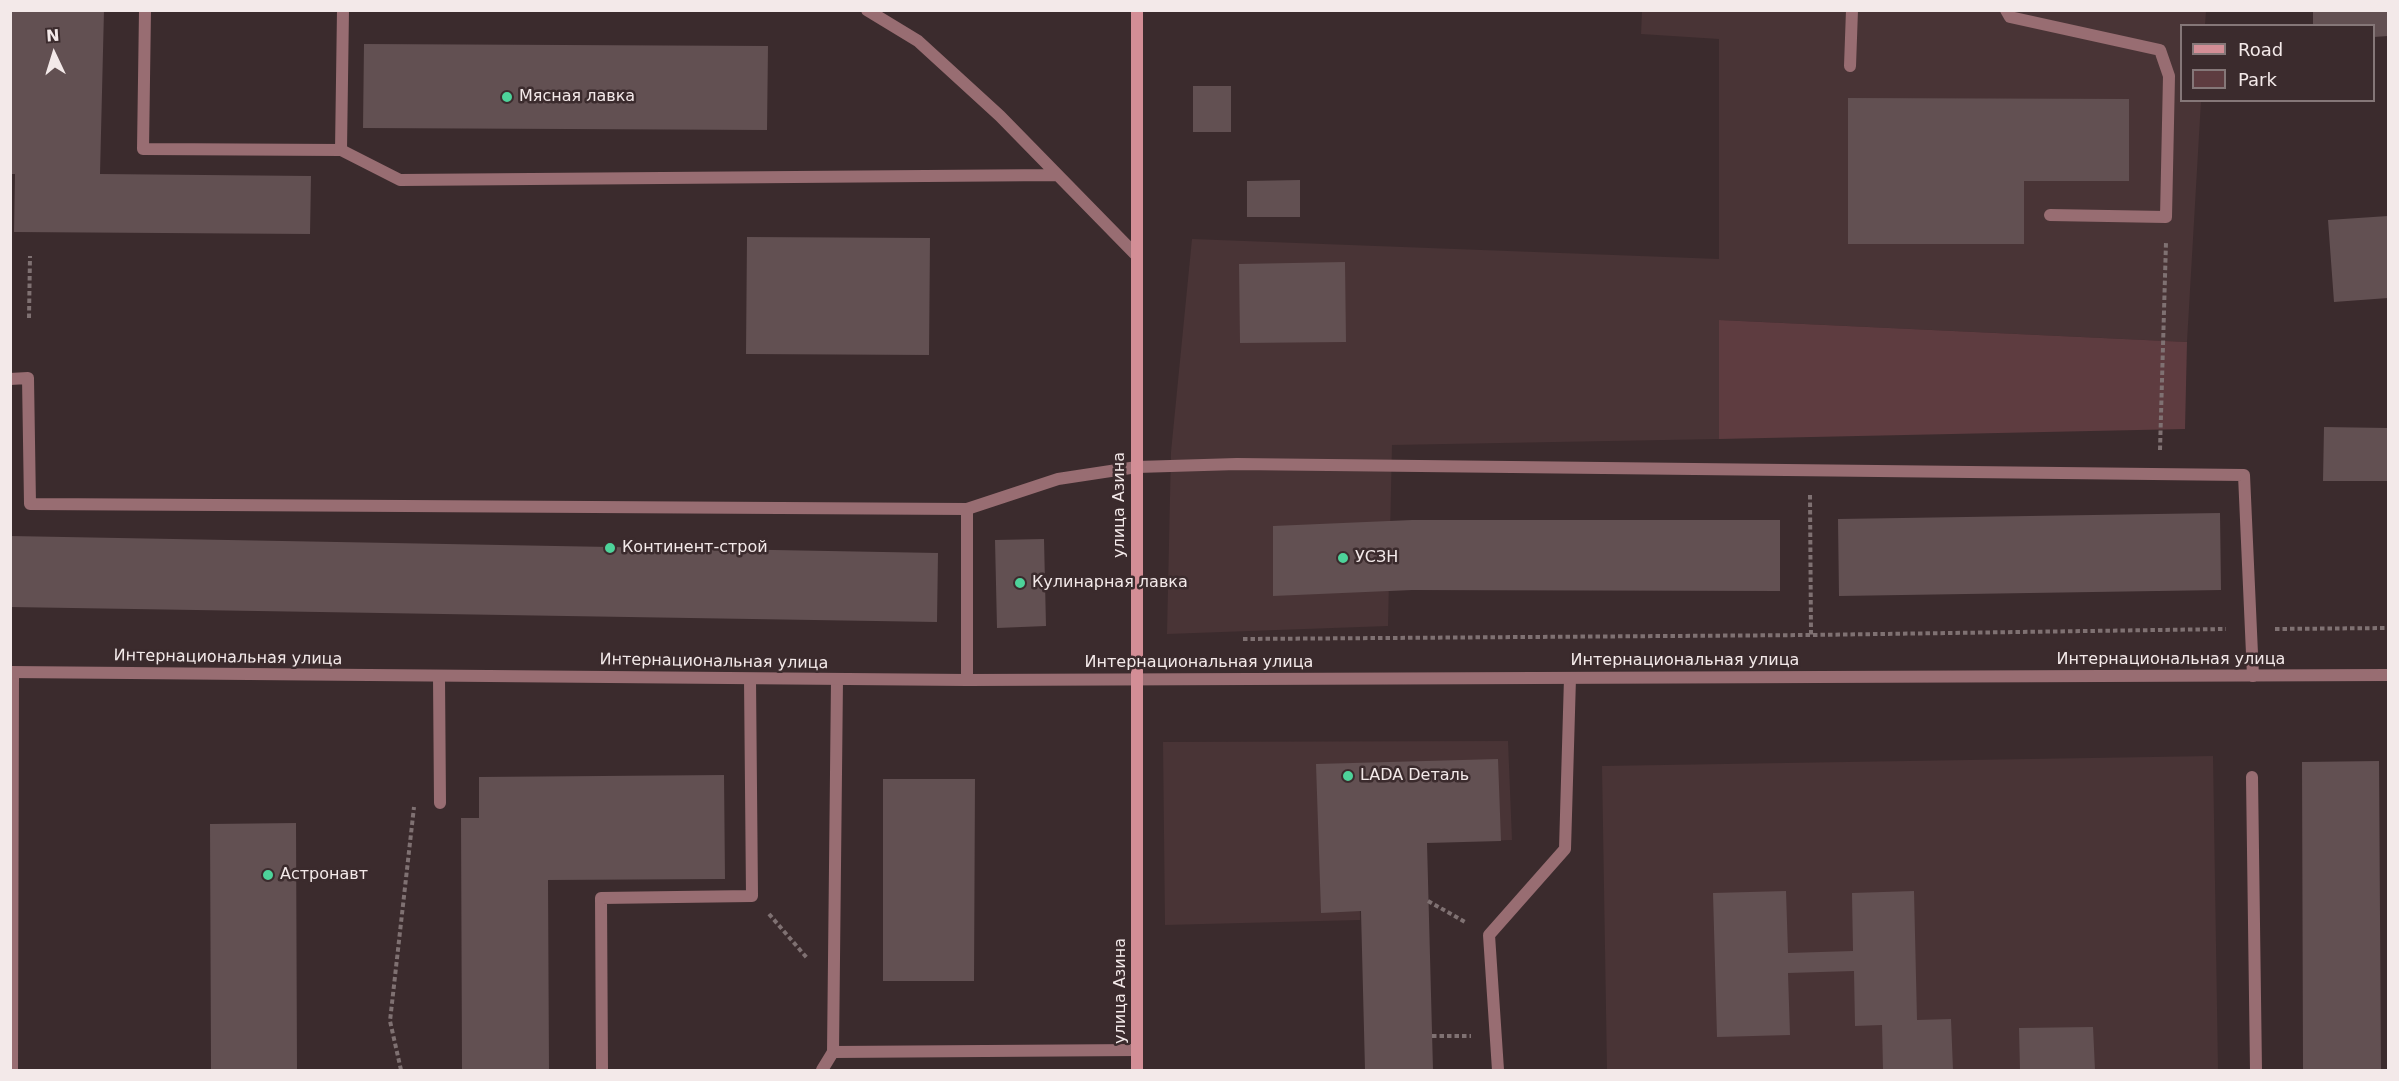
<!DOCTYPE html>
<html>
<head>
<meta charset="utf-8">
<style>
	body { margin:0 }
	#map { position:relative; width:2399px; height:1081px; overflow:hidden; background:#3b2b2d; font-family:"DejaVu Sans",sans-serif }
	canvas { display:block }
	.frame { position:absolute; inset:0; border:12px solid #f3e9e9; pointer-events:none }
	.legend { position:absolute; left:2180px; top:24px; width:195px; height:78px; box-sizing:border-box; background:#3b2b2d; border:2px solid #857778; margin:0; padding:8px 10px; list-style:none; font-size:18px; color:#f3e9e9 }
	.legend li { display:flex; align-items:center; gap:12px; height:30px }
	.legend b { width:30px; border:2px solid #857778 }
	.north { position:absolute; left:24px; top:24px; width:60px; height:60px; -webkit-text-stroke:4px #3b2b2d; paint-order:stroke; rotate:356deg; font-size:16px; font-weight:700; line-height:24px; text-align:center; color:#f3e9e9 }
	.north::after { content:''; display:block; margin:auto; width:21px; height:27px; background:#f3e9e9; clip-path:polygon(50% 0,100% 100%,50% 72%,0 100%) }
</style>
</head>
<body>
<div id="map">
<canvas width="2399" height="1081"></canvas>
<div class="frame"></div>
<ul class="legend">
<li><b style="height:8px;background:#d38e96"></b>Road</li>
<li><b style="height:16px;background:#5e3c40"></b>Park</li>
</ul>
<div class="north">N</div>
</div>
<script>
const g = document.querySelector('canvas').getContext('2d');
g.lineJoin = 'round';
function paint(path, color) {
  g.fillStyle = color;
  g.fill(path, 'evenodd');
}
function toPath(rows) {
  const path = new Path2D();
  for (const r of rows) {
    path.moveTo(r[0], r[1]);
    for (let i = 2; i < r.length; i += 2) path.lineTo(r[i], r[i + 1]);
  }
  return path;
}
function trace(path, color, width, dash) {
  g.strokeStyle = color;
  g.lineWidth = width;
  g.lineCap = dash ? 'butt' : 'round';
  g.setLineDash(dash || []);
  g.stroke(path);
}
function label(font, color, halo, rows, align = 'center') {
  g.font = font + ' "DejaVu Sans",sans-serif';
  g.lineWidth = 5;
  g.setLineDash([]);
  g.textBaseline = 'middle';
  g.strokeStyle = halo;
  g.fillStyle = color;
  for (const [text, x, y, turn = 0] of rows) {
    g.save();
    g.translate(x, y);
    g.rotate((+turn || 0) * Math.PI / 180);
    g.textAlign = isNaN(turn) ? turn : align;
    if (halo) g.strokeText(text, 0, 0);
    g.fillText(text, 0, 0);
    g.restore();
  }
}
const built = toPath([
	[1642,11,2206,11,2205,25,2182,26,2182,100,2201,101,2187,342,1719,320,1719,439,1392,445,1388,626,1167,634,1171,452,1192,239,1719,259,1719,39,1641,34],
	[1508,741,1512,840,1359,844,1360,920,1165,925,1163,742],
	[2213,756,2218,1070,1607,1070,1602,766]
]);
const green = toPath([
	[1719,320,2187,342,2185,429,1719,439]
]);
const building = toPath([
	[10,10,104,10,100,174,311,176,310,234,14,232,15,174,10,174],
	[2313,10,2388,10,2388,36,2374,37,2374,26,2313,26],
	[364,44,768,46,767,130,363,128],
	[1193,86,1231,86,1231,132,1193,132],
	[1848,98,2129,99,2129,181,2024,181,2024,244,1848,244],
	[1300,180,1300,217,1247,217,1247,181],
	[2388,216,2388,298,2334,302,2328,220],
	[747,237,930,238,929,355,746,354],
	[1345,262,1346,342,1240,343,1239,264],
	[2324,427,2388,428,2388,481,2323,481],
	[2220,513,2221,590,1839,596,1838,519],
	[1412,520,1780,520,1780,591,1412,590,1273,596,1273,526],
	[10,536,938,553,937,622,10,607],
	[1044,539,1046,626,997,628,995,540],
	[1498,759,1501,841,1427,843,1433,1070,1365,1070,1361,911,1321,913,1316,764],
	[2379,761,2381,1070,2303,1070,2302,762],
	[724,775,725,879,548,880,549,1070,462,1070,461,818,479,818,479,777],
	[883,779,975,779,974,981,883,981],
	[296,823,297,1070,211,1070,210,824],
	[1786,891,1788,953,1853,951,1852,893,1914,891,1917,1020,1951,1019,1953,1070,1883,1070,1882,1025,1855,1026,1854,971,1788,973,1790,1035,1717,1037,1713,893],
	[2093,1027,2095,1070,2020,1070,2019,1028]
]);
const path = toPath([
	[29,318,30,256],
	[2160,450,2166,242],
	[1810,495,1811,635],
	[2275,629,2388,628],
	[1243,639,1811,635,2226,629],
	[1428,901,1467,923],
	[769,914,807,958],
	[1432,1036,1471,1036],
	[401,1070,390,1021,414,807]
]);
const lane = toPath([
	[145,10,143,149,341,150],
	[343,10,341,150,400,180,1057,175],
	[867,10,918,41,1000,116,1137,256],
	[2006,10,2010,17,2160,50,2169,76,2166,217,2050,215],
	[1850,66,1852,10],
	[10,379,28,378,30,504,967,509,1058,479,1137,467,1237,464,2244,475,2253,676],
	[967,509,967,680],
	[439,677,440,803],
	[837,680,833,1052,1137,1050],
	[2252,777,2256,1070],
	[12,1070,13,672],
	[602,1070,601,898,752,896,750,679],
	[822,1070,833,1052],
	[1498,1070,1489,935,1565,849,1570,678]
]);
const street = toPath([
	[10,672,967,680,2388,675]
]);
const secondary = toPath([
	[1137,10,1137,1070]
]);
const markers = [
	[507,97,6,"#4dd39a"],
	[610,548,6,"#4dd39a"],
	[1343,558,6,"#4dd39a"],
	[1020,583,6,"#4dd39a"],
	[1348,776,6,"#4dd39a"],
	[268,875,6,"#4dd39a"]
];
const poiNames = [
	["Мясная лавка",519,97],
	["Континент-строй",622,548],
	["УСЗН",1355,558],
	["Кулинарная лавка",1032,583],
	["LADA Dеталь",1360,776],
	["Астронавт",280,875]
];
const streetNames = [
	["улица Азина",1120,505,-90],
	["Интернациональная улица",228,658,1],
	["Интернациональная улица",2171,660],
	["Интернациональная улица",1685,661],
	["Интернациональная улица",714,662,1],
	["Интернациональная улица",1199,663],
	["улица Азина",1121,991,-90]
];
paint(built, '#493436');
paint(green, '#5e3c40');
paint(building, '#625052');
trace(path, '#7f7172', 4, [4.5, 3]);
trace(lane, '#986d72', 12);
trace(street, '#986d72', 12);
trace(secondary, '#d38e96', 12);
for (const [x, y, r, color] of markers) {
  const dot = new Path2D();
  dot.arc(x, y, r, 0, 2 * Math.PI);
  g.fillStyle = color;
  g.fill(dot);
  trace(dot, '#3b2b2d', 2);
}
label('16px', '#f3e9e9', '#3b2b2d', poiNames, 'left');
label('16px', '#f3e9e9', '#3b2b2d', streetNames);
</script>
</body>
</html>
